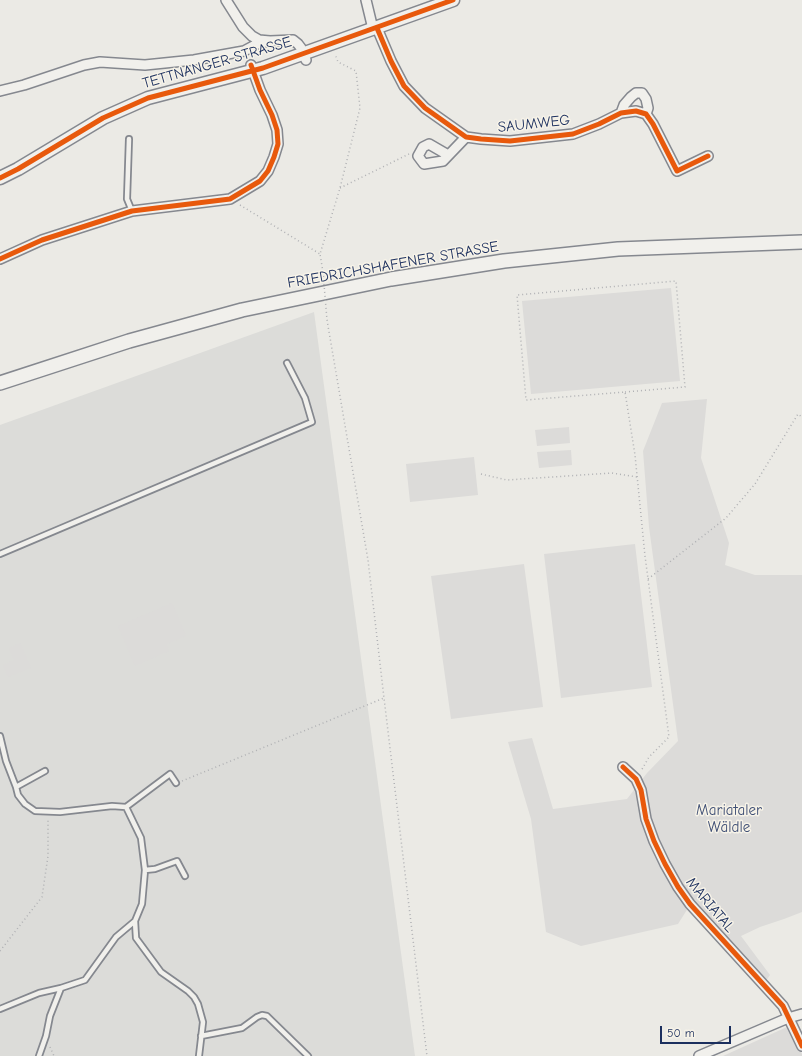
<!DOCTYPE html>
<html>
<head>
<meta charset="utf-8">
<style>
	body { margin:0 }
	#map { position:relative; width:802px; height:1056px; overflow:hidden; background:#ebeae5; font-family:"Comic Neue",sans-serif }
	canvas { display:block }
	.scale { position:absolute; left:660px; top:1026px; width:71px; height:18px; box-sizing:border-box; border:2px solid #1b2f5e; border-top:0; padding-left:5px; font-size:12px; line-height:14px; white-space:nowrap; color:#1b2f5e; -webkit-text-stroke:3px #f7f3e8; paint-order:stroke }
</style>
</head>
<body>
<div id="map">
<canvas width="802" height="1056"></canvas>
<div class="scale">50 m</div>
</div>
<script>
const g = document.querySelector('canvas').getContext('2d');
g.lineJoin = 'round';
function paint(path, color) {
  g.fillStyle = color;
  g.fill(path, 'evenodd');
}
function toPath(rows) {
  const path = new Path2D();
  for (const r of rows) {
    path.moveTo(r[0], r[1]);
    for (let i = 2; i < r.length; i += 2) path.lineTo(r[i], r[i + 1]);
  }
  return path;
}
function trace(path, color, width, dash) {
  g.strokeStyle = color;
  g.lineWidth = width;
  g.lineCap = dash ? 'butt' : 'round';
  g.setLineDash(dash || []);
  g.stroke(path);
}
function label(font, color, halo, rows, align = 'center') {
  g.font = font + ' "Comic Neue",sans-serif';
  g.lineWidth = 3;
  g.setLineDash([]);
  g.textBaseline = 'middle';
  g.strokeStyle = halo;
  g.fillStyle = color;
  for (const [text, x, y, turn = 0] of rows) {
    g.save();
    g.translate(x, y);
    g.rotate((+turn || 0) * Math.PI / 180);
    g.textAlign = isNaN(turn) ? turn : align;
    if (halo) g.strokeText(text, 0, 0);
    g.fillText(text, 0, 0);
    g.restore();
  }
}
const built = toPath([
	[314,312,415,1056,0,1056,0,425]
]);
const green = toPath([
	[671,288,680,381,531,394,522,301],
	[707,399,701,458,729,543,725,565,755,575,802,575,802,912,784,919,760,927,741,936,770,975,763,985,690,905,678,924,581,946,546,932,531,819,508,742,532,738,553,809,627,799,647,773,678,741,649,527,643,451,662,403],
	[569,427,570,443,537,446,535,430],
	[571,450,572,465,539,468,537,452],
	[474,457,478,495,410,502,406,464],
	[635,544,652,687,561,698,544,554],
	[524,564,543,707,451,719,431,576],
	[172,603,186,636,167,644,169,651,135,666,118,626],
	[20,643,31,668,8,677,3,665,14,660,9,648],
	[787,1027,802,1054,802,1056,723,1056]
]);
const path = toPath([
	[340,188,409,154],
	[240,205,320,254],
	[323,272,320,254,340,188,360,108,356,71,338,62,335,54],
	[327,320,368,560,384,698,427,1056],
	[625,392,685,387,676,281,517,295,526,400,625,392,635,455,645,556,669,737,649,757,641,771],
	[481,474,507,480,612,473,637,477],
	[648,579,726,518,755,484,798,414,802,417],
	[182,781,384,698],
	[0,951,42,897,48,856,48,819],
	[50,1047,54,1056]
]);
const service = toPath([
	[129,139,127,199,132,211],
	[0,554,312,422,305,398,287,363],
	[0,736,6,761,16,787,45,771],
	[16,787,18,795,25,804,35,811,60,812,112,806,126,807,170,774,176,783],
	[126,807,141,838,145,870],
	[185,876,177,861,155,869,145,870,142,904,135,921,136,938,161,972,188,991,194,997,198,1004,203,1022,199,1056],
	[0,1009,39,993,61,988],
	[201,1036,242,1028,257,1017,262,1015,267,1016,308,1056],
	[39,1056,46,1036,50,1016,61,988,85,980,116,937,135,921]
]);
const minor = toPath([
	[226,0,243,27,252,36,259,40,270,41,293,40,298,44,301,48,306,60],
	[366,0,373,29],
	[377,28,391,61,404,86,425,108,466,137,481,139,510,141,573,134,599,124,621,113,636,111,646,114,653,124,677,171,708,156],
	[0,91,24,85,84,65,100,62,145,65,194,60,244,51,259,43,270,41],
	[621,113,624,105,631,97,636,93,642,93,646,99,648,108,646,114],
	[448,155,429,144,423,147,418,156,424,164,443,161,466,137],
	[0,259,42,240,132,211,230,199,260,181,268,171,274,157,278,144,277,130,272,115,260,90,251,65],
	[623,767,636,779,641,790,646,819,654,841,665,864,678,887,690,904,783,1006,802,1046],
	[699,1056,788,1018,802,1014]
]);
const tertiary = toPath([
	[0,178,18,169,103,118,148,98,263,68,453,0]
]);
const secondary = toPath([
	[0,383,129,341,242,310,391,279,504,261,618,249,802,242]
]);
const pathBridge = toPath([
	[323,272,327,320]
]);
const cycleway = toPath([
	[377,28,391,61,404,86,425,108,466,137,481,139,510,141,573,134,599,124,621,113,636,111,646,114,653,124,677,171,708,156],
	[0,178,18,169,103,118,148,98,263,68,453,0],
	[0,259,42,240,132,211,230,199,260,181,268,171,274,157,278,144,277,130,272,115,260,90,251,65],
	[623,767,636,779,641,790,646,819,654,841,665,864,678,887,690,904,783,1006,802,1046]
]);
const streetNames = [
	["TETTNANGER STRASSE",217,63,-16],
	["SAUMWEG",534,124,-6],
	["FRIEDRICHSHAFENER STRASSE",393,265,-10],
	["MARIATAL",710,905,50]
];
const parkNames = [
	["Mariataler",729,811],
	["Wäldle",729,828]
];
paint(built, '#dcdcd9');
paint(green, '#dcdbd9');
trace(service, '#85888f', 8);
trace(minor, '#85888f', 12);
trace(tertiary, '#85888f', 15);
trace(secondary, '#85888f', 16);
trace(path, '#b0b1b4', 1.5, [1, 3]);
trace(service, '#f1f0ec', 4.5);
trace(minor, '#f1f0ec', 9);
trace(tertiary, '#f1f0ec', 12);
trace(secondary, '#f1f0ec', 13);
trace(pathBridge, '#b0b1b4', 1.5, [1, 3]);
trace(cycleway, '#e8590c', 5);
label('15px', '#1b2f5e', '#f7f3e8', streetNames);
label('15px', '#3f4f75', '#f7f3e8', parkNames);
</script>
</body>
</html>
